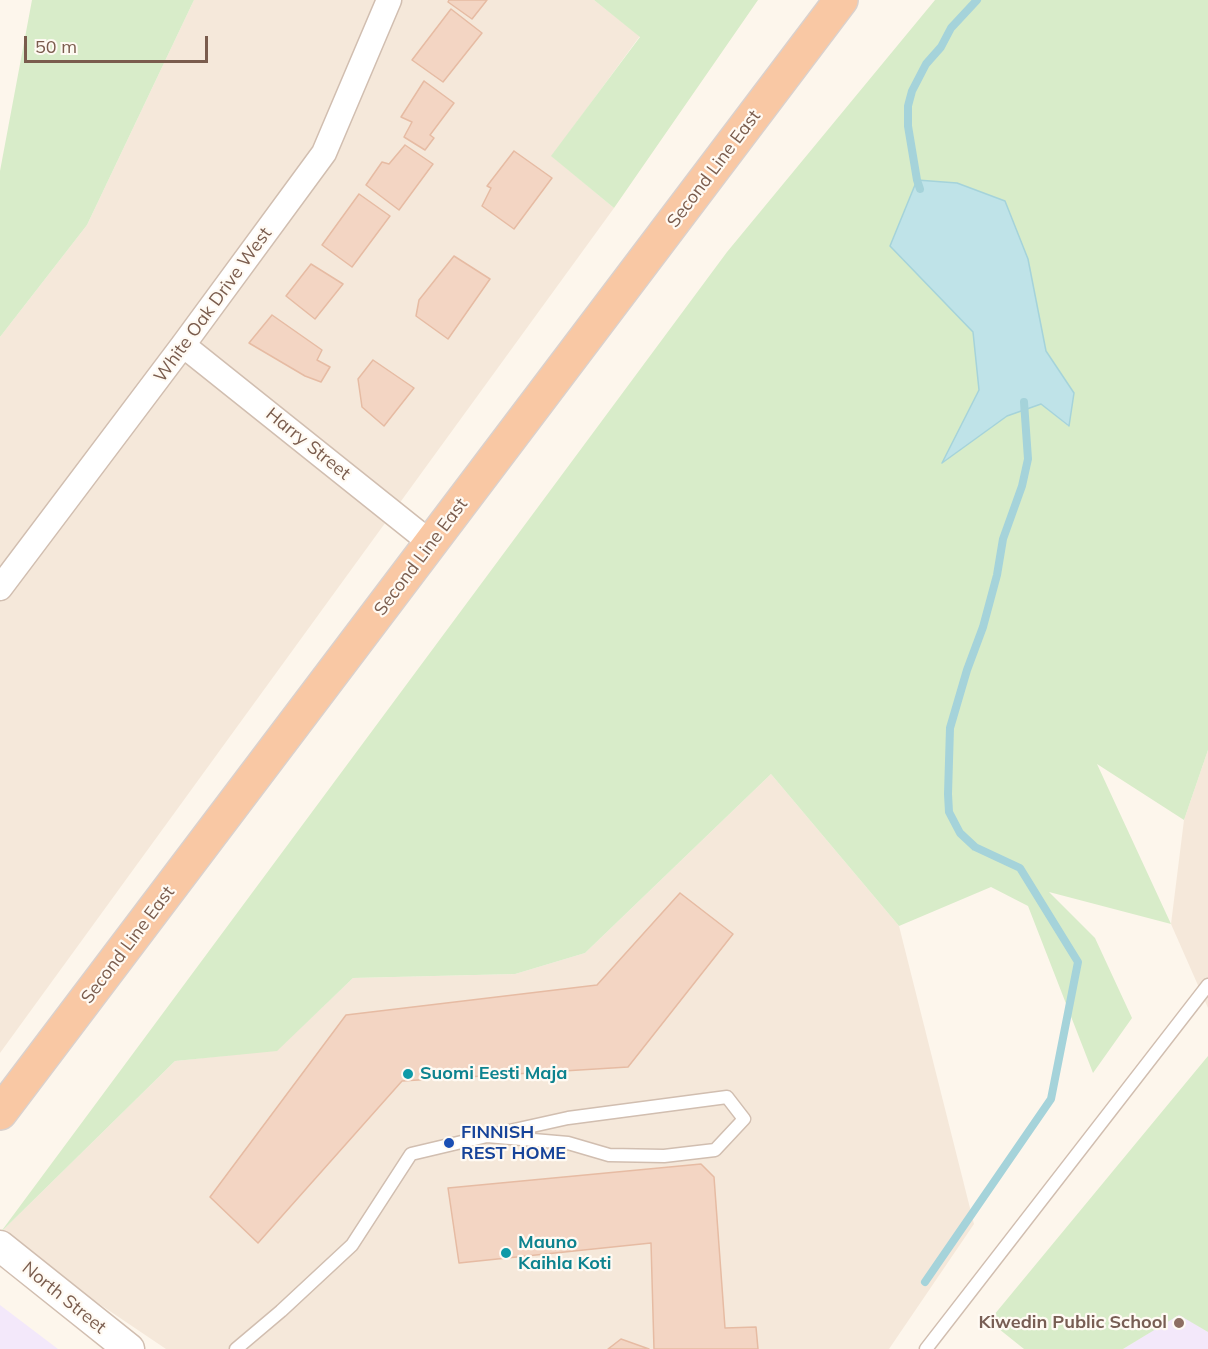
<!DOCTYPE html>
<html>
<head>
<meta charset="utf-8">
<style>
	body { margin:0 }
	#map { position:relative; width:1208px; height:1349px; overflow:hidden; background:#fdf6ec; font-family:Mulish,sans-serif }
	canvas { display:block }
	.scale { position:absolute; left:24px; top:36px; width:184px; height:27px; box-sizing:border-box; border:3px solid #7a5c4d; border-top:0; padding-left:8px; font-size:18px; line-height:21px; white-space:nowrap; color:#7a5c4d; -webkit-text-stroke:4px #fffaf3; paint-order:stroke }
</style>
</head>
<body>
<div id="map">
<canvas width="1208" height="1349"></canvas>
<div class="scale">50 m</div>
</div>
<script>
const g = document.querySelector('canvas').getContext('2d');
g.lineJoin = 'round';
function paint(path, color) {
  g.fillStyle = color;
  g.fill(path, 'evenodd');
}
function toPath(rows) {
  const path = new Path2D();
  for (const r of rows) {
    path.moveTo(r[0], r[1]);
    for (let i = 2; i < r.length; i += 2) path.lineTo(r[i], r[i + 1]);
  }
  return path;
}
function trace(path, color, width, dash) {
  g.strokeStyle = color;
  g.lineWidth = width;
  g.lineCap = dash ? 'butt' : 'round';
  g.setLineDash(dash || []);
  g.stroke(path);
}
function label(font, color, halo, rows, align = 'center') {
  g.font = font + ' Mulish,sans-serif';
  g.lineWidth = 4.5;
  g.setLineDash([]);
  g.textBaseline = 'middle';
  g.strokeStyle = halo;
  g.fillStyle = color;
  for (const [text, x, y, turn = 0] of rows) {
    g.save();
    g.translate(x, y);
    g.rotate((+turn || 0) * Math.PI / 180);
    g.textAlign = isNaN(turn) ? turn : align;
    if (halo) g.strokeText(text, 0, 0);
    g.fillText(text, 0, 0);
    g.restore();
  }
}
const residential = toPath([
	[194,0,594,0,640,36,552,156,614,208,0,1053,0,337,87,225],
	[1208,750,1208,1008,1171,924,1184,820],
	[771,774,899,926,974,1224,889,1349,166,1349,0,1237,0,1233,175,1061,277,1050,353,978,515,974,585,953]
]);
const education = toPath([
	[0,1305,58,1349,0,1349],
	[1179,1314,1208,1332,1208,1349,1123,1349]
]);
const green = toPath([
	[32,0,194,0,87,225,0,337,0,171],
	[594,0,758,0,614,208,551,156,640,37],
	[935,0,1208,0,1208,750,1184,820,1097,764,1171,924,1049,892,1095,938,1132,1018,1093,1073,1028,906,991,887,899,926,771,774,585,953,515,974,353,978,277,1051,175,1061,0,1233,727,252],
	[1028,259,1046,351,1074,393,1068,426,1041,404,1007,416,943,462,979,390,973,332],
	[1208,1056,1208,1332,1179,1315,1123,1349,1024,1349,989,1321]
]);
const water = toPath([
	[917,180,957,183,1005,201,1028,259,1046,351,1074,393,1069,426,1041,404,1007,416,942,463,979,390,973,332,890,246,917,180]
]);
const stream = toPath([
	[920,189,917,180,908,126,908,106,912,91,926,64,941,47,951,28,977,0],
	[925,1282,1051,1099,1078,962,1020,868,975,847,960,833,949,812,948,794,950,728,967,670,983,627,997,575,1003,539,1022,486,1028,459,1024,402]
]);
const building = toPath([
	[449,0,487,0,472,19,448,2,449,0],
	[451,9,482,33,443,82,412,60,451,9],
	[424,81,454,103,430,135,434,138,425,150,404,137,412,122,401,117,424,81],
	[405,145,433,164,399,210,366,185,382,162,389,164,405,145],
	[514,151,552,178,514,229,482,206,491,188,487,186,514,151],
	[359,194,390,216,352,267,322,245,359,194],
	[454,256,490,279,448,339,416,316,419,300,454,256],
	[311,264,343,284,315,319,286,296,311,264],
	[272,315,322,350,317,360,330,367,321,382,305,376,249,343,272,315],
	[373,360,414,388,384,426,362,407,358,379,373,360],
	[680,893,733,934,628,1067,402,1081,258,1243,210,1197,346,1015,597,985,680,893],
	[701,1164,714,1177,725,1328,756,1327,758,1349,654,1349,651,1243,459,1263,448,1188,701,1164],
	[621,1339,649,1349,608,1349,621,1339]
]);
const service = toPath([
	[236,1349,281,1311,352,1245,411,1154,487,1136,568,1118,727,1097,744,1119,715,1150,664,1156,609,1155,568,1143,487,1136],
	[926,1349,1208,985]
]);
const minor = toPath([
	[183,345,432,544],
	[0,588,183,345,324,153,389,0]
]);
const tertiary = toPath([
	[0,1246,129,1349]
]);
const trunk = toPath([
	[0,1113,841,0]
]);
const markers = [
	[408,1074,6,"#0f9aa8"],
	[449,1143,6,"#1a4fb4"],
	[506,1253,6,"#0f9aa8"],
	[1179,1323,6,"#8d6e63"]
];
const streetNames = [
	["Second Line East",714,169,-53],
	["White Oak Drive West",213,305,-54],
	["Harry Street",308,444,39],
	["Second Line East",421,557,-53],
	["Second Line East",128,945,-53],
	["North Street",64,1298,39]
];
const cultureNames = [
	["Suomi Eesti Maja",420,1074],
	["Mauno",518,1243],
	["Kaihla Koti",518,1264]
];
const transitNames = [
	["FINNISH",461,1133],
	["REST HOME",461,1154]
];
const educationNames = [
	["Kiwedin Public School",1167,1323]
];
paint(residential, '#f5e8da');
paint(education, '#f3e8fa');
paint(green, '#d8ecc9');
paint(water, '#bfe3e8');
trace(water, '#a5d3da', 1.5);
trace(stream, '#a5d3da', 8);
paint(building, '#f3d5c3');
trace(building, '#e6bba3', 1.5);
trace(service, '#d1beb0', 15);
trace(minor, '#d1beb0', 27);
trace(tertiary, '#d1beb0', 33);
trace(trunk, '#dad1cd', 36);
trace(service, '#fff', 12);
trace(minor, '#fff', 24);
trace(tertiary, '#fff', 30);
trace(trunk, '#f9c8a4', 33);
for (const [x, y, r, color] of markers) {
  const dot = new Path2D();
  dot.arc(x, y, r, 0, 2 * Math.PI);
  g.fillStyle = color;
  g.fill(dot);
  trace(dot, '#fffaf3', 2);
}
label('18px', '#7a5c4d', '#fffaf3', streetNames);
label('bold 18px', '#0d838f', '#fffaf3', cultureNames, 'left');
label('bold 18px', '#164399', '#fffaf3', transitNames, 'left');
label('bold 18px', '#785e54', '#fffaf3', educationNames, 'right');
</script>
</body>
</html>
